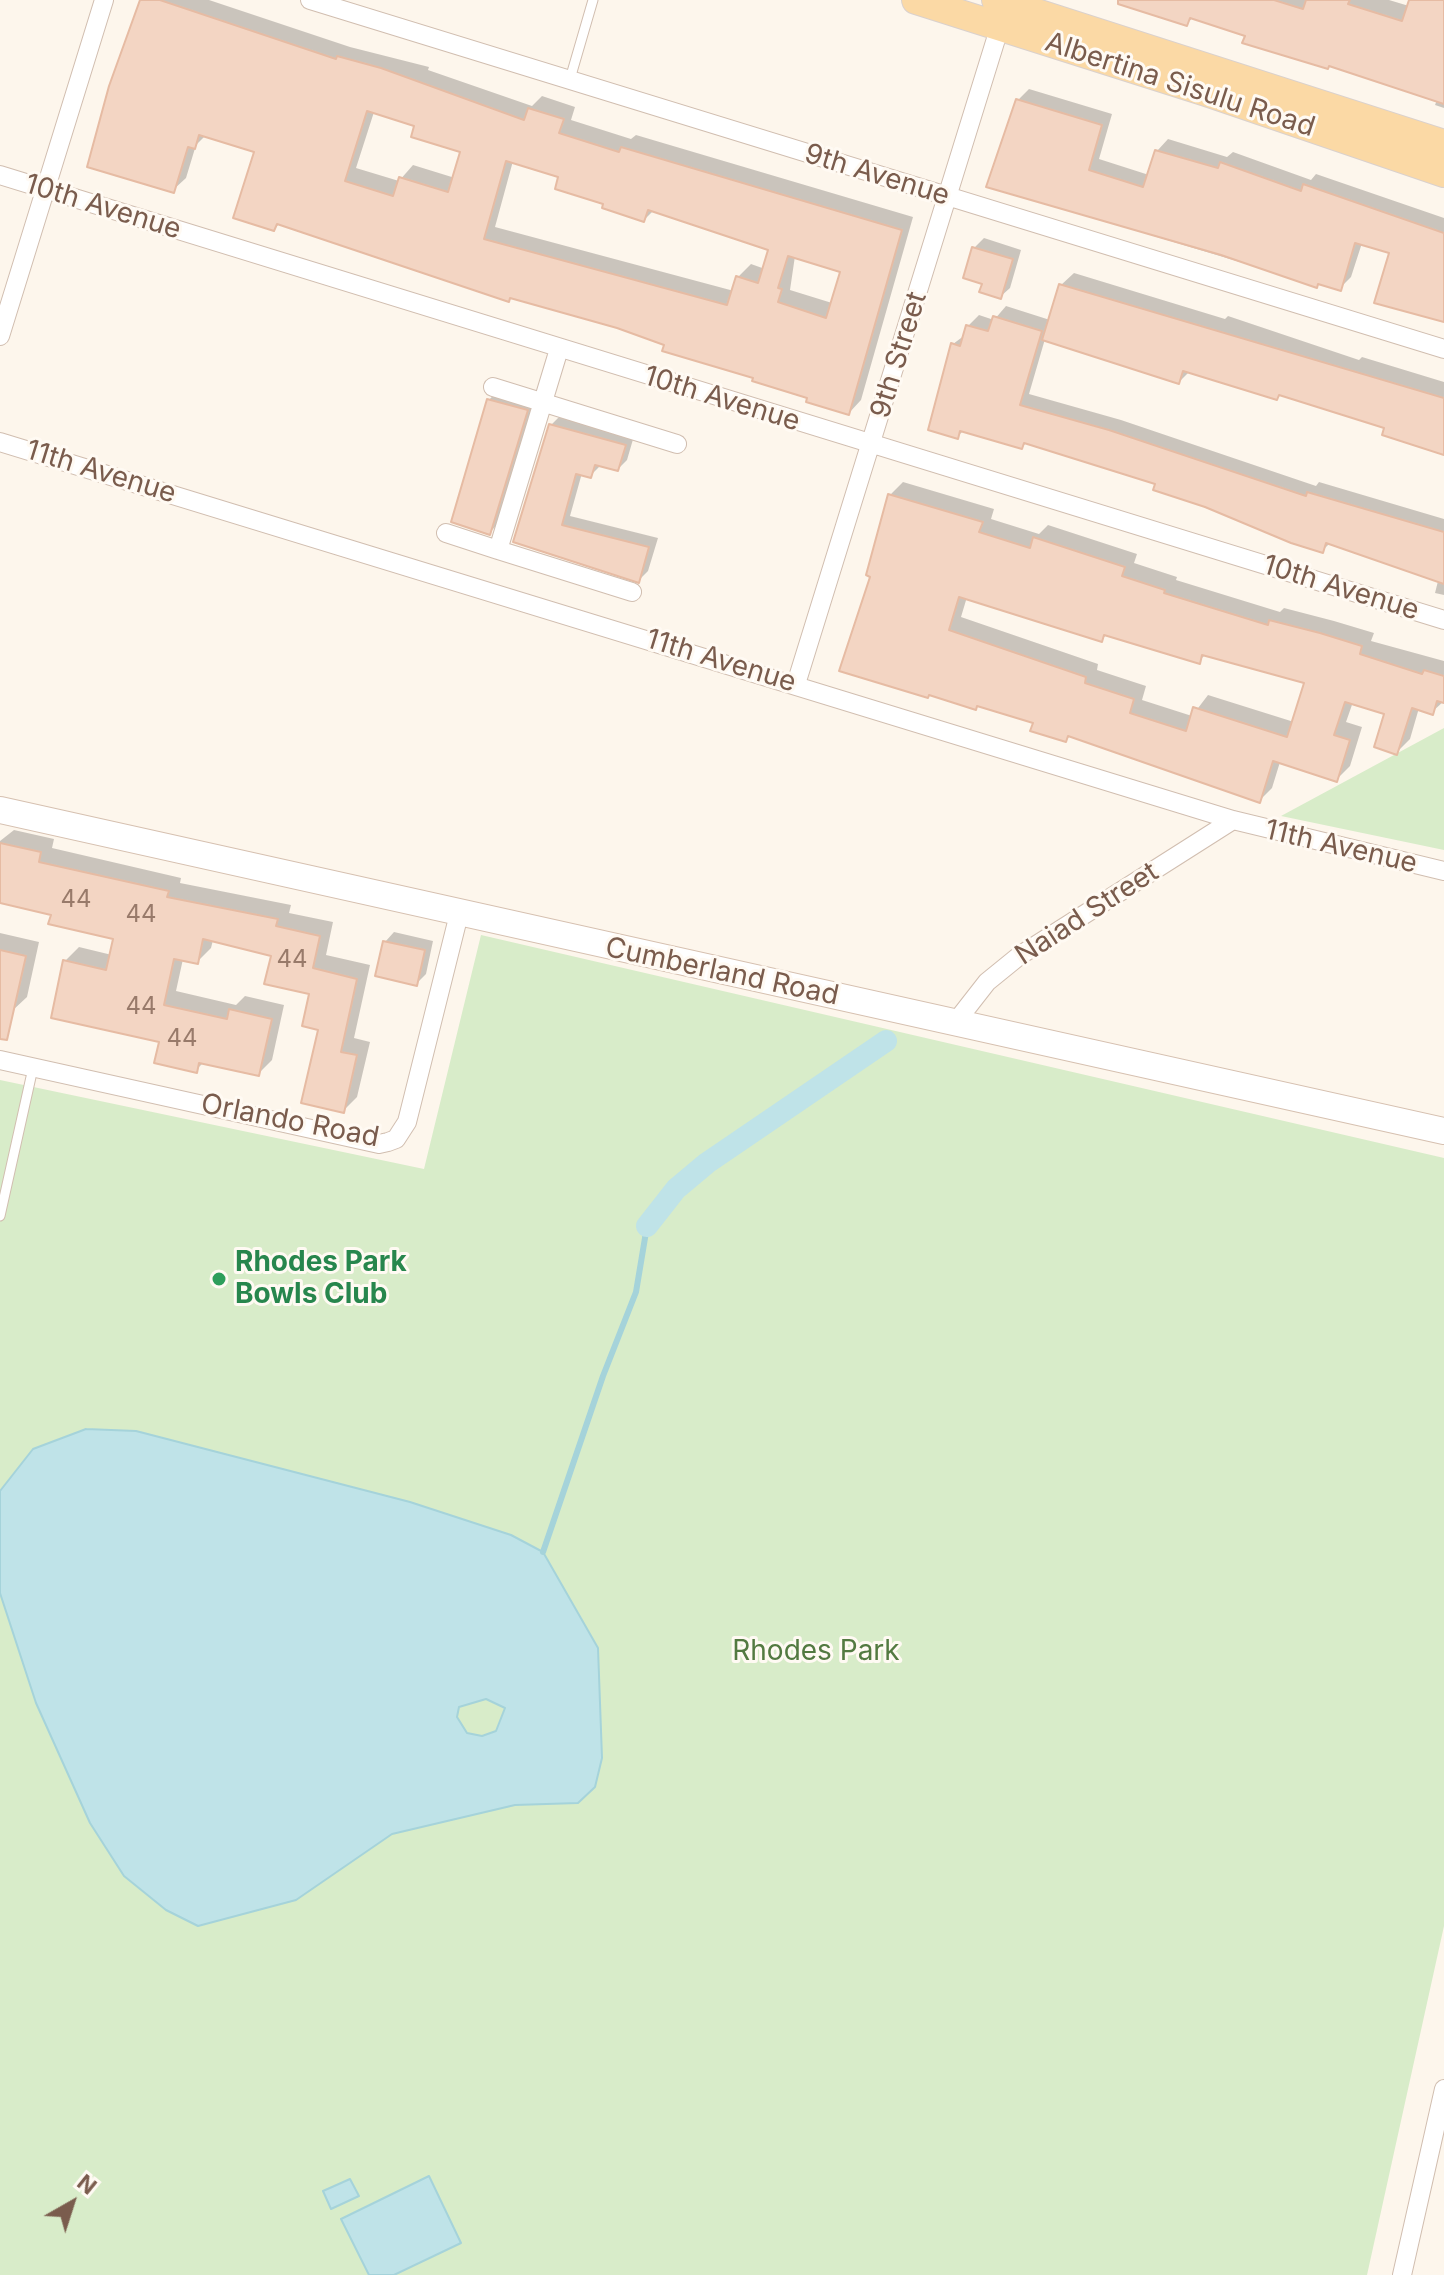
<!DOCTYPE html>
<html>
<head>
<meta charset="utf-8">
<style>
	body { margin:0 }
	#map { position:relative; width:1444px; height:2275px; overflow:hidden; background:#fdf6ec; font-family:Inter,sans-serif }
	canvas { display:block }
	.north { position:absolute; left:32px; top:2163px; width:80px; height:80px; -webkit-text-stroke:6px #fffaf3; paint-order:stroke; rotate:39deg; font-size:22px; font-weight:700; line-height:32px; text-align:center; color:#7a5c4d }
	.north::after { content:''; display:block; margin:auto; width:28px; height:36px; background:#7a5c4d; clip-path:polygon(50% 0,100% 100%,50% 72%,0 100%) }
</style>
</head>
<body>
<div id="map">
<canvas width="1444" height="2275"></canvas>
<div class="north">N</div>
</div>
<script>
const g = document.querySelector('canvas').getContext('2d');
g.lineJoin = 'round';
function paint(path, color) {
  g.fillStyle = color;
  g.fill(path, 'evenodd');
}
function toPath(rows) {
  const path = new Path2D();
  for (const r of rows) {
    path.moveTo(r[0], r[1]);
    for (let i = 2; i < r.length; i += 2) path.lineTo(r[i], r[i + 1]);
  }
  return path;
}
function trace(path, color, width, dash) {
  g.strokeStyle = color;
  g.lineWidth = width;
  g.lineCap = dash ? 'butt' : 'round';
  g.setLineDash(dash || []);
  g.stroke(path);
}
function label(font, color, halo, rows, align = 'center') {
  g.font = font + ' Inter,sans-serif';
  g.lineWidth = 6;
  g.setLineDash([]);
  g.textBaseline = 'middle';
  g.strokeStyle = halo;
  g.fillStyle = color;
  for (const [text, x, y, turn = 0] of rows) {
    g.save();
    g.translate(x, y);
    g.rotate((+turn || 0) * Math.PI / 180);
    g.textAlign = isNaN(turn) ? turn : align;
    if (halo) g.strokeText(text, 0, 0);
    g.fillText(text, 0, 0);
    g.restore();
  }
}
const green = toPath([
	[1444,728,1444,850,1281,816],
	[481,935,1444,1158,1444,1926,1367,2275,0,2275,0,1080,424,1169]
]);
const water = toPath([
	[86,1429,136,1431,410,1502,511,1535,543,1552,598,1648,602,1758,595,1787,578,1803,515,1805,392,1834,296,1900,198,1926,166,1910,124,1876,90,1823,36,1703,0,1593,0,1491,33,1449,86,1429],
	[486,1699,505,1708,496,1731,482,1736,467,1733,457,1717,459,1707,486,1699],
	[429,2176,461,2243,394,2275,369,2275,341,2219,429,2176],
	[350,2179,359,2196,331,2209,323,2191,350,2179]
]);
const shadow = toPath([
	[142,0,209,0,350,47,429,67,428,70,532,106,542,96,575,107,571,120,631,139,636,135,913,217,861,400,849,413,618,326,512,296,508,300,280,223,274,229,256,151,206,135,196,145,186,178,173,190],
	[374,112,417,125,463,151,455,178,413,165,399,181,356,168],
	[513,161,561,176,606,203,644,220,654,210,771,248,765,269,751,264,738,277,734,291,495,227],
	[795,256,842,271,832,303,790,290],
	[1118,0,1389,0,1409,6,1411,0,1444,0,1444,108,1435,105,1437,100,1247,34,1193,17,1187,24],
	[1029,89,1112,114,1099,159,1149,175,1157,151,1168,139,1227,157,1233,152,1311,180,1316,174,1444,218,1444,320,1392,252,1362,243,1351,277,1340,288,1320,282,1316,285,988,186,1018,100],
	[984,238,1021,250,1010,288,1000,297,984,283,974,248],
	[1074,273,1225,319,1228,316,1359,360,1362,357,1444,382,1444,453,1387,426,1281,393,1277,398,1190,371,1179,382,1045,339,1029,394,1121,420,1316,486,1319,482,1444,519,1444,595,1435,593,1438,581,1400,569,1401,565,1331,542,1322,551,1155,489,1157,483,1027,442,1022,447,964,430,957,437,953,344,965,335,968,326,979,315,994,320,1006,306,1050,320,1061,285],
	[498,390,536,401,499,523,490,532,489,400],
	[560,416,634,436,627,460,618,469,600,466,590,476,582,473,570,516,658,538,648,571,639,580,515,541,551,425],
	[903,482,994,509,991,519,1039,534,1048,525,1137,554,1134,563,1177,577,1176,580,1280,612,1284,608,1334,621,1374,633,1371,641,1444,661,1444,701,1432,712,1419,708,1410,739,1397,752,1386,713,1353,702,1346,722,1362,727,1350,766,1337,779,1280,762,1272,788,1259,801,1071,735,1066,740,1035,722,979,704,975,708,873,575,890,495],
	[967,597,1101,640,1107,634,1199,661,1206,654,1307,682,1294,722,1208,695,1192,716,1142,700,1146,686,1097,670,1098,664,961,617],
	[14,830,54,839,52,848,181,878,180,883,291,905,289,913,333,922,326,955,370,965,354,1038,370,1042,357,1097,343,1111,311,992,273,954,213,940,211,948,197,962,183,959,176,991,236,1005,245,996,284,1005,272,1060,258,1074,204,1062,196,1070,65,961,79,947,112,955,115,937,53,913,0,901,0,841],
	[394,932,433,941,426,974,416,984,385,942],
	[0,933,39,942,27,997,12,1011,0,1009]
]);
const stream = toPath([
	[543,1552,603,1376,636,1292,647,1226]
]);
const canal = toPath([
	[647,1226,676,1189,707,1163,886,1041]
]);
const building = toPath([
	[140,0,160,0,336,59,337,56,381,68,524,120,528,108,564,119,559,133,619,152,621,147,902,230,849,415,806,402,807,398,752,381,753,378,662,351,664,345,617,328,510,298,509,302,277,224,274,231,233,218,254,152,199,135,195,149,188,147,174,193,87,167,109,86,140,0],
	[367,111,414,126,411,137,460,152,448,192,399,177,393,196,345,181,367,111],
	[506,161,558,177,555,189,603,204,602,208,644,222,648,210,768,250,758,283,736,276,727,305,484,239,506,161],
	[788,256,840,272,826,318,778,302,782,289,778,288,788,256],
	[1118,0,1274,0,1303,9,1306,0,1350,0,1348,4,1402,21,1409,0,1444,0,1444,104,1329,66,1328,69,1242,43,1245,36,1190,18,1187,26,1118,4,1118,0],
	[1016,99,1102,125,1089,170,1143,187,1155,150,1218,168,1220,162,1301,191,1303,184,1444,233,1444,322,1374,303,1389,253,1355,243,1341,291,1318,284,1317,288,1221,255,986,187,1016,99],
	[972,247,1013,259,1001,299,979,292,982,284,963,278,972,247],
	[1059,284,1444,398,1444,455,1382,435,1384,428,1279,395,1277,400,1183,371,1179,384,1042,340,1059,284],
	[993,316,1042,331,1020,405,1109,430,1306,496,1307,492,1444,532,1444,584,1326,543,1323,553,1291,543,1205,507,1153,490,1155,484,1024,443,1022,449,960,431,958,439,928,430,951,343,960,346,966,325,988,331,993,316],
	[487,399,528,410,490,535,451,522,487,399],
	[549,424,626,445,618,471,595,465,591,478,576,474,562,525,649,547,639,583,513,542,549,424],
	[888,494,983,522,979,532,1030,548,1033,537,1125,567,1122,576,1165,590,1164,593,1268,625,1269,620,1320,633,1362,646,1360,654,1422,674,1424,670,1444,676,1444,703,1437,701,1433,715,1412,708,1397,755,1374,747,1384,714,1345,702,1334,735,1350,740,1337,782,1273,761,1260,803,1068,736,1066,742,1030,731,1033,723,977,706,976,710,929,695,928,698,839,671,870,577,866,575,888,494],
	[959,597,1102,642,1104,635,1200,664,1202,655,1304,683,1287,737,1193,707,1186,731,1130,713,1134,699,1085,683,1086,677,949,630,959,597],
	[0,843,41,852,39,862,169,891,167,897,278,919,276,926,320,936,313,968,357,979,341,1052,357,1055,344,1113,301,1103,318,1030,302,1026,309,994,264,984,271,956,203,939,198,964,174,959,164,1005,227,1019,229,1009,272,1019,259,1076,199,1063,197,1073,154,1063,159,1042,51,1018,63,960,106,970,113,939,48,924,51,915,0,903,0,843],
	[383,941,425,950,417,986,375,976,383,941],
	[0,950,26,956,7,1040,0,1039,0,950]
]);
const lane = toPath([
	[570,79,593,0],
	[0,1216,33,1068]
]);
const street = toPath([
	[310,0,1444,349],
	[0,175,1444,620],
	[0,336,104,0],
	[493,387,677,444],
	[0,442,1233,820,1444,871],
	[446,533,498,550,559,349],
	[498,550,632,592],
	[796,684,1000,26],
	[955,1023,987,982,1019,956,1233,820],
	[0,1060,379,1144,388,1142,396,1139,407,1122,459,914],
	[1402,2275,1444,2089]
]);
const secondary = toPath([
	[0,810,1444,1131]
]);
const primary = toPath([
	[916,0,1206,92,1444,173],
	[996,0,1444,144]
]);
const markers = [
	[219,1279,8,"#2e9e5b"]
];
const numberNames = [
	["44",76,900],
	["44",141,915],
	["44",292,960],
	["44",141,1007],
	["44",182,1039]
];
const streetNames = [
	["Albertina Sisulu Road",1180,85,18],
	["9th Avenue",877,175,17],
	["10th Avenue",103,207,17],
	["9th Street",899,355,-73],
	["10th Avenue",722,399,17],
	["11th Avenue",101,472,17],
	["10th Avenue",1341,588,17],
	["11th Avenue",721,661,17],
	["11th Avenue",1341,847,13],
	["Naiad Street",1087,914,-33],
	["Cumberland Road",722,972,12],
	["Orlando Road",290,1121,11]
];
const leisureNames = [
	["Rhodes Park",235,1263],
	["Bowls Club",235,1295]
];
const parkNames = [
	["Rhodes Park",816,1652]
];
paint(green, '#d8ecc9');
paint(water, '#bfe3e8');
trace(water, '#a5d3da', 2);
paint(shadow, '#0003');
trace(stream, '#a5d3da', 6);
trace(canal, '#bfe3e8', 22);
paint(building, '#f3d5c3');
trace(building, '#e6bba3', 2);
trace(lane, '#d1beb0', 11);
trace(street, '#d1beb0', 20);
trace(secondary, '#d6c0b0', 28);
trace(primary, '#dad1cd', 30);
trace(lane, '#fff', 9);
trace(street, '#fff', 18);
trace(secondary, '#fff', 26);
trace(primary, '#fbd9a5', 28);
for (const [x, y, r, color] of markers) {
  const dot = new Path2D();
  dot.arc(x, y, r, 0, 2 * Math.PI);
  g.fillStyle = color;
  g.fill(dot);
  trace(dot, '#fffaf3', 3);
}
label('24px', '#987a6a', null, numberNames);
label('28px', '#7a5c4d', '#fffaf3', streetNames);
label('bold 28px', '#27864d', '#fffaf3', leisureNames, 'left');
label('28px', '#537a41', '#fffaf3', parkNames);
</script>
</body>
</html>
